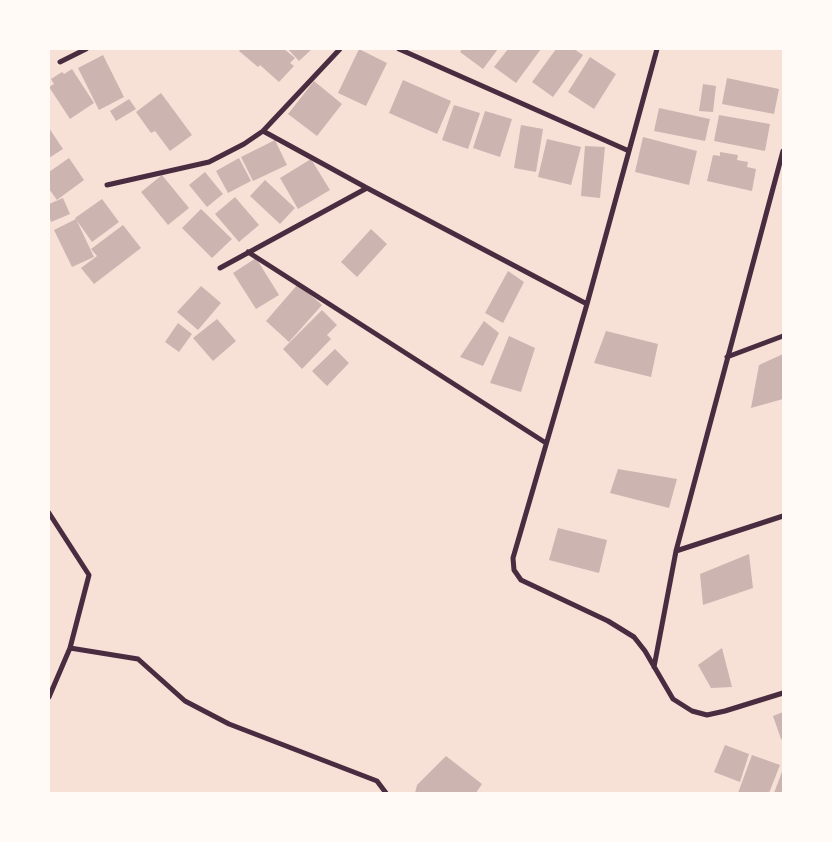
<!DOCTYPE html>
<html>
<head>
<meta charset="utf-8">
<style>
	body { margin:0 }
	#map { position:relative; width:832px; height:842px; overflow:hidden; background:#f7e1d7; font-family:"DM Sans",sans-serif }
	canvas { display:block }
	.frame { position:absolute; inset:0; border:50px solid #fffaf5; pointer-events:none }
</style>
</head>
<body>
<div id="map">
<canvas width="832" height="842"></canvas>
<div class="frame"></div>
</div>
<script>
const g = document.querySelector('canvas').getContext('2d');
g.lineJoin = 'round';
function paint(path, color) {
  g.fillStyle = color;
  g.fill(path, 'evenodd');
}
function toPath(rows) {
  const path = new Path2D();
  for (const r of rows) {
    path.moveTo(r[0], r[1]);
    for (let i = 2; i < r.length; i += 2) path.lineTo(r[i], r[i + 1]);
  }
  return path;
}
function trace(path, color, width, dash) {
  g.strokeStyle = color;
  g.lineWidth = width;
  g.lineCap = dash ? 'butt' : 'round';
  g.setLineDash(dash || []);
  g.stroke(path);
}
const building = toPath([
	[241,49,284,49,295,58,290,63,294,66,279,82,260,65,258,67,239,51],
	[288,49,312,49,299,61],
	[359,49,387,63,366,106,338,93],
	[462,49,498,49,483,69,460,52],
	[508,49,541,49,516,83,494,67],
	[556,49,574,49,583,55,553,97,532,82],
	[103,55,124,97,99,110,78,68],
	[590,57,616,74,594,109,568,92],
	[72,69,94,103,70,119,49,87,54,84,51,79,62,72,64,74],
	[727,78,779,89,774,114,722,104],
	[403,80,451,101,437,134,389,113],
	[314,81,342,104,317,136,288,114],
	[703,84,716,86,713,112,699,111],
	[161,93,192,135,170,151,155,131,151,133,136,112],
	[129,99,136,109,116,121,110,111],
	[454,105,480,113,468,149,442,140],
	[659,108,710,119,705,141,654,131],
	[485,111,512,119,500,157,473,148],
	[719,115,770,124,765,151,714,141],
	[521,125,543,129,536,172,514,168],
	[49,128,63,149,49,158],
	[643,137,697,151,689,185,635,172],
	[547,139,581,147,571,185,538,177],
	[275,140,287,165,253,181,241,157],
	[585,146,605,147,600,198,581,196],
	[720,152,738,155,737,160,748,162,747,167,756,169,752,191,707,181,713,155,720,156],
	[69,158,84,180,57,200,49,189,49,172],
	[239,158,251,181,228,193,216,171],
	[311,159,330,190,298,209,280,178],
	[205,172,223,194,207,207,189,185],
	[162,175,189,208,168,225,141,192],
	[265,180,295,208,280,224,250,196],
	[235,197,259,225,239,242,215,214],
	[63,198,70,214,51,222,49,216,49,204],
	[102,199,119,222,92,242,75,218],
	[201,209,232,239,212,258,182,228],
	[76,219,94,257,72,267,54,230],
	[123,225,141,248,94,284,81,268,97,256,91,249],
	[371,229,387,244,357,277,341,262],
	[256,258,279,295,256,309,233,273],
	[508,271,524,282,503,323,485,313],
	[298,284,322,305,289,342,266,321],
	[201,286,221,303,198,330,177,312],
	[322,310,337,325,327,335,331,339,302,369,283,349],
	[217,319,236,341,213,361,193,338],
	[484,321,499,333,483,366,460,357],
	[178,323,192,334,179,352,165,342],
	[606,331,658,344,651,377,594,363],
	[509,336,535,348,521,392,490,383],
	[335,349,349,363,327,386,312,371],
	[783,354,783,399,751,408,759,365],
	[618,469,677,479,669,508,610,493],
	[558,528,607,540,599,573,549,560],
	[749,554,753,588,703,605,700,574],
	[722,648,732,687,711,688,698,665],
	[783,712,783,740,781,739,773,716],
	[725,745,749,754,740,782,714,772],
	[752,755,780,765,769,793,738,793],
	[446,756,482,784,476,793,415,793,417,785],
	[783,769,783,793,774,793]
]);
const minor = toPath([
	[399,49,629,151],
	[657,49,587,304,513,558,514,570,521,580,608,621,634,637,645,651,673,699,692,711,707,715,725,711,783,693],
	[60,62,86,49],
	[263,131,367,188,587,304],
	[107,185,209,162,244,144,263,131,340,49],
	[248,252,546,443],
	[220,268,367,188],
	[727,357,783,336],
	[49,513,89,575,70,648],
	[676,551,783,516],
	[654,667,676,551,783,151],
	[49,697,70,648,138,659,185,701,229,724,377,781,386,793]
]);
paint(building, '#ccb4b1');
trace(minor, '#4a2c40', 5);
</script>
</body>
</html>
